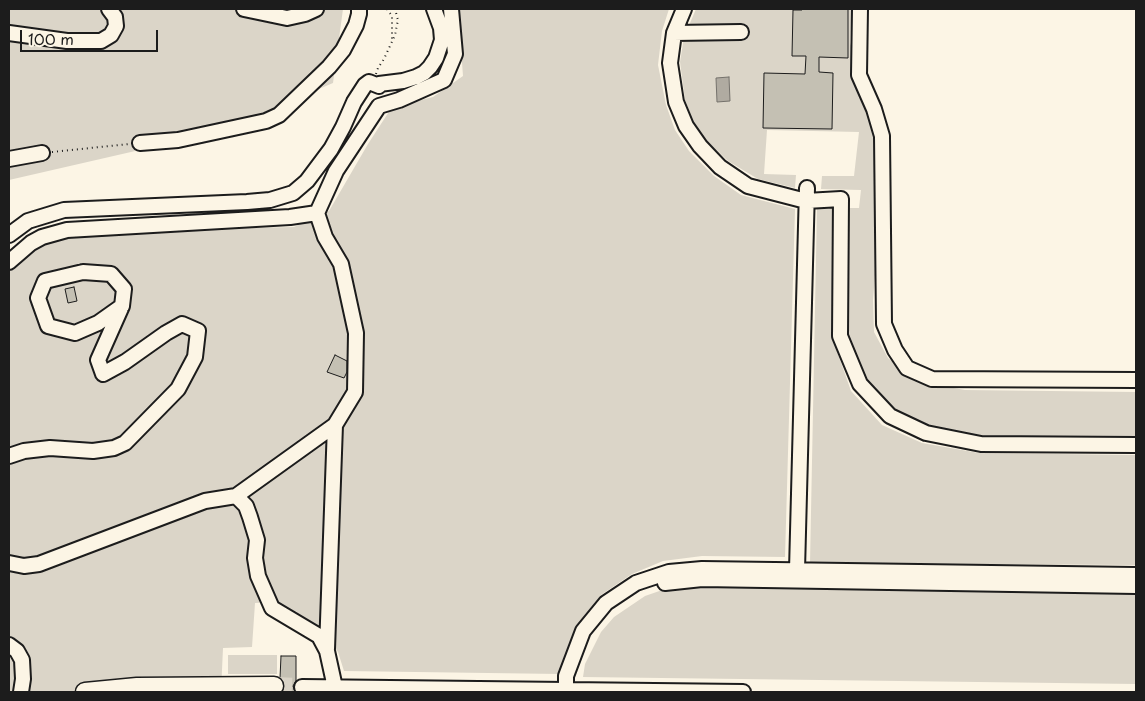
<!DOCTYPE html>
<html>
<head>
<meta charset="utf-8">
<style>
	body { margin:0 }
	#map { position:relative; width:1145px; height:701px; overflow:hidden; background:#fcf5e5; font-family:"Playpen Sans",sans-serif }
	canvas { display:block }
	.frame { position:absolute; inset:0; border:10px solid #1c1c1c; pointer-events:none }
	.scale { position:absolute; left:20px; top:30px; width:138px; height:22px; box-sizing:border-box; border:2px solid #1c1c1c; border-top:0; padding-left:6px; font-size:15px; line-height:18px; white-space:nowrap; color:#1c1c1c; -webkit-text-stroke:4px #fcf5e5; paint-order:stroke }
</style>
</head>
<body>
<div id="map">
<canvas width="1145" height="701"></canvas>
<div class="frame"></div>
<div class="scale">100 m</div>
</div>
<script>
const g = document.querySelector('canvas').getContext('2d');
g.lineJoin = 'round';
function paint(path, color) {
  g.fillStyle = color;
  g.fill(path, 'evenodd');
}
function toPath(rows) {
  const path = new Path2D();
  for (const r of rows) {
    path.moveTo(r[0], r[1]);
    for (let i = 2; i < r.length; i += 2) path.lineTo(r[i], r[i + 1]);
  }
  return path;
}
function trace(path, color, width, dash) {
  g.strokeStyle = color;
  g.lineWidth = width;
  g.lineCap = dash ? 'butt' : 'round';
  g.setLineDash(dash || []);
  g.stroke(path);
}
const green = toPath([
	[9,9,343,9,333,83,218,132,9,180],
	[458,9,669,9,662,31,658,65,666,105,675,130,689,151,714,176,741,195,795,209,785,557,702,556,663,561,632,574,601,595,578,626,560,674,344,671,338,652,327,636,277,602,255,603,252,647,223,648,221,692,9,692,9,260,34,243,96,231,294,227,329,211,368,144,392,107,433,97,463,76],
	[696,9,855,9,851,23,850,43,877,107,886,140,873,300,874,332,888,358,911,376,932,384,965,390,1136,392,1136,438,982,437,929,428,894,411,866,381,846,334,849,208,859,208,861,190,821,189,822,176,854,176,859,132,767,130,764,174,796,175,795,188,758,179,728,161,707,141,694,124,685,100,680,62,684,37],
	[817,207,834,207,832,337,851,391,882,425,922,443,979,453,1136,455,1136,565,810,563],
	[703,585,1136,592,1136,684,583,677,585,664,601,632,614,617,645,596,671,587],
	[228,655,277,655,277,674,228,674]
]);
const water = toPath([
	[729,77,730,101,717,102,716,78,729,77]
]);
const building = toPath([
	[802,9,848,9,848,58,819,57,819,72,833,73,832,129,763,128,764,73,805,74,806,56,792,56,793,10,802,10,802,9],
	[74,287,77,301,68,303,65,289,74,287],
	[335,355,347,361,347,372,344,378,327,372,335,355],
	[281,656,296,656,296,681,293,686,295,692,282,692,285,685,280,678,281,656]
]);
const majorTunnel = toPath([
	[274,686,302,687]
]);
const path = toPath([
	[387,9,392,16,392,42],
	[376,74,378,68,384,59,395,35,398,20,395,9],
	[52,152,129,144]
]);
const minor = toPath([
	[244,9,287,18,305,14,316,9],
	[684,9,674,33,670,63,676,102,686,126,700,146,720,167,748,186,806,201,841,199,840,336,860,384,890,416,926,433,981,444,1136,445],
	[860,9,859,75,874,109,882,136,884,324,895,350,907,368,932,379,1136,380],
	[9,33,67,41,101,41,111,35,116,26,115,17,109,9],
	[674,33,741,32],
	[140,143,178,140,266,121,279,115,329,67,343,50,356,25,359,14,359,9],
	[9,159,42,153],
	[9,235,28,221,64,210,247,202,270,200,293,193,307,181,331,149,343,127,354,102,365,85,369,82,379,86,379,84,403,81,416,77,424,73,430,67,436,58,442,40,441,28,434,9],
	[9,262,31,243,42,237,67,230,290,217,317,213,336,171,379,106,399,100,444,80,455,54,451,9],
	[83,272,111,274,124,289,122,306,98,323,75,333,48,326,38,298,45,281,83,272],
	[9,456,24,451,50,448,93,451,114,448,125,443,178,389,195,357,198,331,182,324,166,333,125,362,103,374,98,360,122,306],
	[236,496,335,425,355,392,356,333,341,264,325,237,317,213],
	[9,563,24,566,39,564,205,501,236,496,246,506,250,517,257,540,255,558,258,576,272,608,319,636,327,651,336,692],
	[797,570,807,188],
	[665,583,702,579,1136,586],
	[9,645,17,651,22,660,23,679,21,692],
	[327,649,335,425],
	[302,687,743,692],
	[566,692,566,676,583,631,606,603,636,583,669,572,702,569,1136,575]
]);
const major = toPath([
	[85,692,137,687,274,686]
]);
paint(green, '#dbd5c8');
paint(water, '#b0aba1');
trace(water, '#75726c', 1);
paint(building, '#c4c0b3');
trace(building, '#1c1c1c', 1);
trace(majorTunnel, '#dad4c7', 18, [18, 9]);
trace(minor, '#1c1c1c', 18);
trace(major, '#1c1c1c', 21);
trace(path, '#1c1c1c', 2, [1, 4]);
trace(minor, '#fcf5e5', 14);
trace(major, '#fcf5e5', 18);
</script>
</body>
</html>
